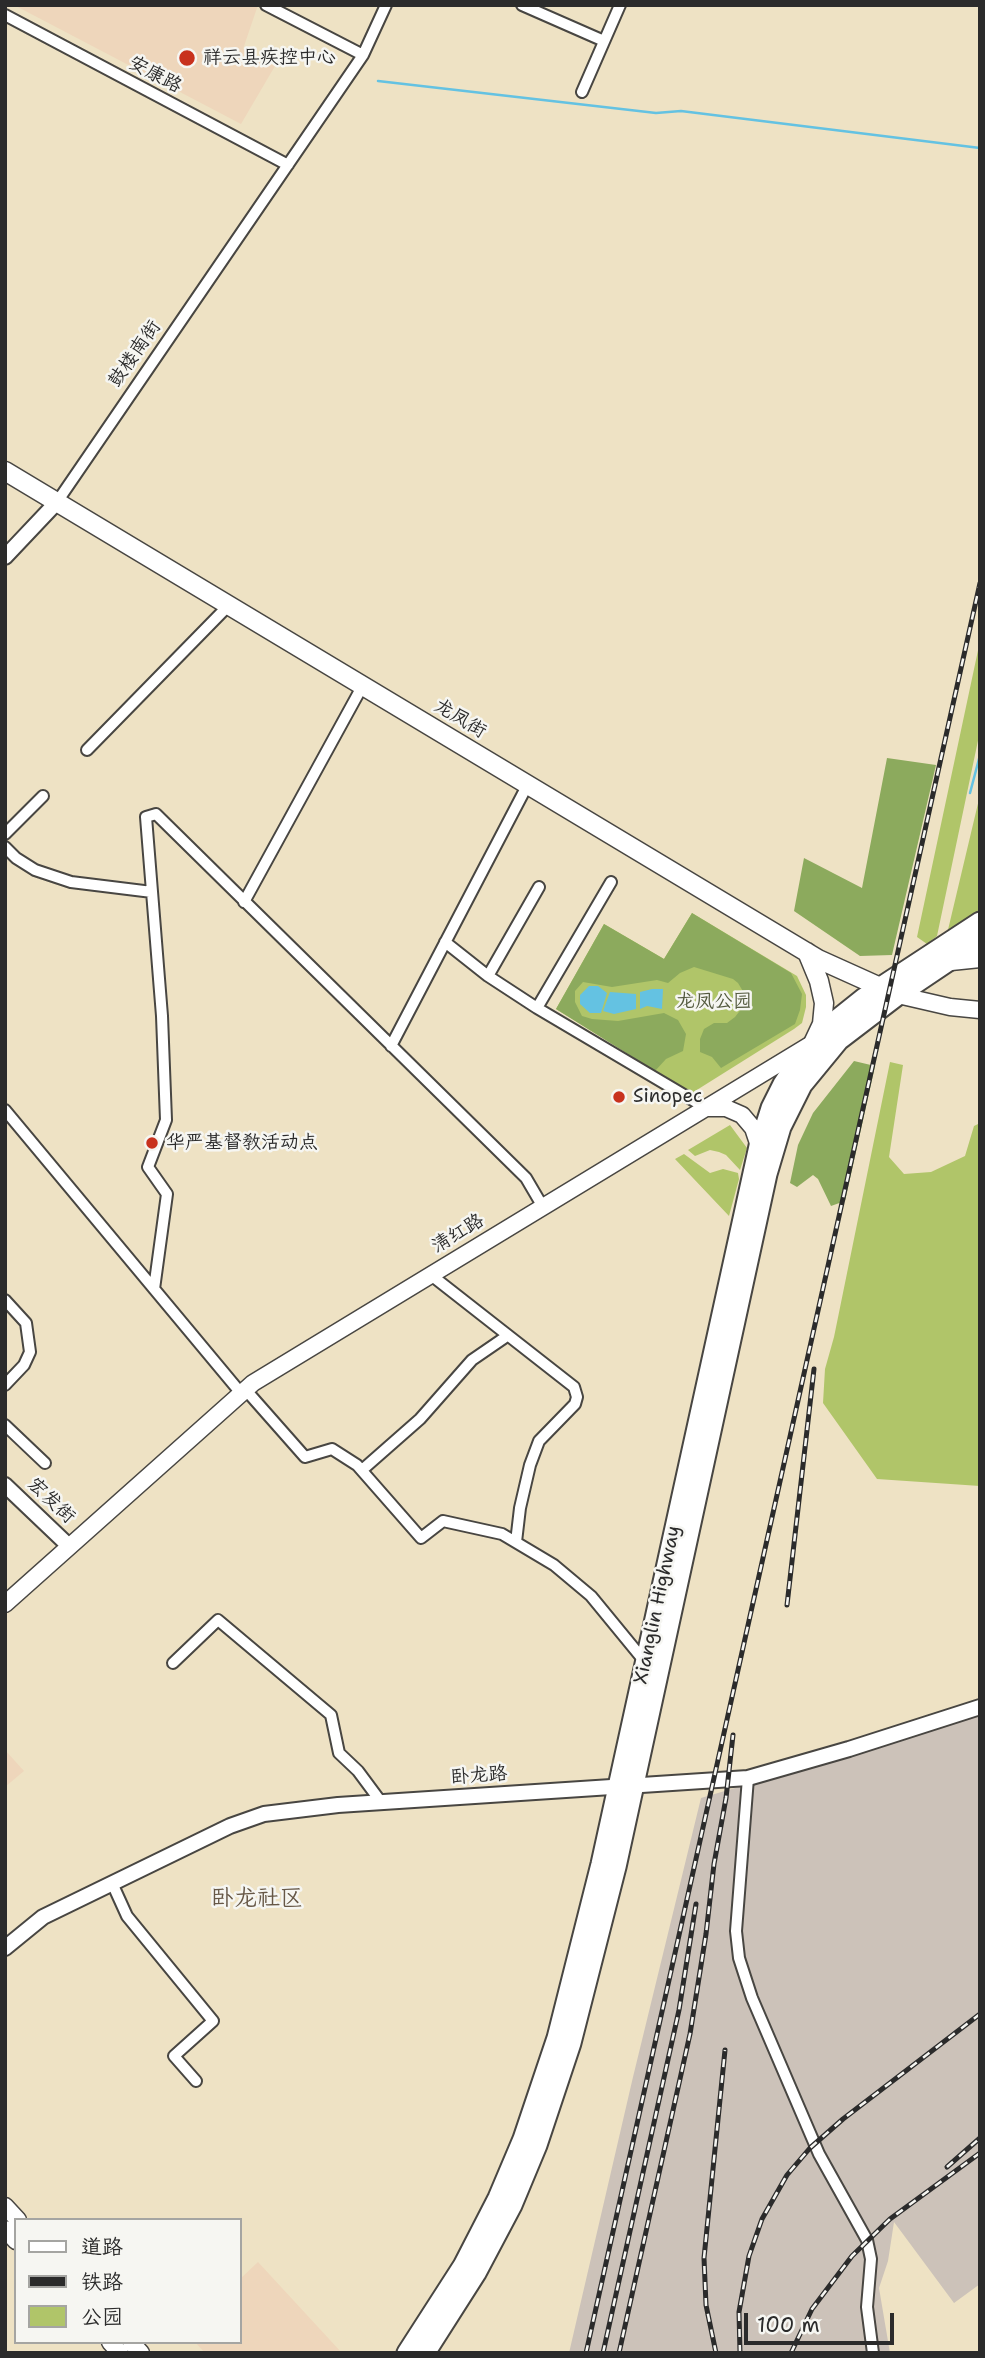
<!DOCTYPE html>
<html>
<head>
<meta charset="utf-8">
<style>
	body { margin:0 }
	#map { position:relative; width:985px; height:2358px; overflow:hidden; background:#eee2c4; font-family:"Shantell Sans","LXGW WenKai TC",sans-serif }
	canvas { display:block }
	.frame { position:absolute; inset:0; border:7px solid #2b2b2b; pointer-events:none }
	.legend { position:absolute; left:14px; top:2218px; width:228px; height:126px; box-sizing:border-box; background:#f6f6f2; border:2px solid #a5a5a2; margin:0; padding:9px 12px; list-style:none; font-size:21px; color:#2b2b2b }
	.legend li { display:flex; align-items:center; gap:14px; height:35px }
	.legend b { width:35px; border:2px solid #a5a5a2 }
	.scale { position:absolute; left:744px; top:2313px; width:150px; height:32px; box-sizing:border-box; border:4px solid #2b2b2b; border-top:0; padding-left:9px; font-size:21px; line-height:24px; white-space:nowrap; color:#2b2b2b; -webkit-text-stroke:5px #f6f6f2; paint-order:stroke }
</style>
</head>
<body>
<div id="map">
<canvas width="985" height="2358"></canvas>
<div class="frame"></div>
<ul class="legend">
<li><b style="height:9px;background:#fff"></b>道路</li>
<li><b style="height:9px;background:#2b2b2b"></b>铁路</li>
<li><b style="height:19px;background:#b0c569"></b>公园</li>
</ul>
<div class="scale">100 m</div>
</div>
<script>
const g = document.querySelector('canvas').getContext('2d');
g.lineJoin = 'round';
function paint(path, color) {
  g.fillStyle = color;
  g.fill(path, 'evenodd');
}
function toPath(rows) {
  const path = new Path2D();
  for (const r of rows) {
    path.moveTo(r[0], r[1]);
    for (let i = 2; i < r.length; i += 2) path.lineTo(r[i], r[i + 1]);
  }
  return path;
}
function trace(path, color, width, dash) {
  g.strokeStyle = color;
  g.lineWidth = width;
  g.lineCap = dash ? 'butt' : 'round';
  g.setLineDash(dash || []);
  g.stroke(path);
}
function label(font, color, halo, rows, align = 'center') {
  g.font = font + ' "Shantell Sans","LXGW WenKai TC",sans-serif';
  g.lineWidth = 5;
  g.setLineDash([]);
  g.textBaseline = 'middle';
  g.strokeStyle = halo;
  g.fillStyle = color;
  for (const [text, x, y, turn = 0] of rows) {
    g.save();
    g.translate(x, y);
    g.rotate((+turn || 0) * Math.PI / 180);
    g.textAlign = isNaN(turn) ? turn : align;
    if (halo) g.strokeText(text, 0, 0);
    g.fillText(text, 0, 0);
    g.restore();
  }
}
const built = toPath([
	[14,5,258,5,243,49,275,66,241,124],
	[5,1750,24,1771,5,1787],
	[258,2262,342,2353,205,2353,195,2342,240,2342,240,2279]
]);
const industrial = toPath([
	[980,1716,980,2284,954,2303,894,2222,888,2261,879,2288,890,2353,569,2353,633,2077,701,1798]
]);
const green = toPath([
	[980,641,980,731,937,936,927,944,917,937],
	[980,795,980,909,947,934],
	[692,913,797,976,806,995,806,1007,802,1023,794,1029,692,1093,556,1009,604,924,664,959],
	[890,1062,903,1065,889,1157,904,1174,931,1172,965,1156,974,1126,980,1123,980,1486,877,1479,823,1403,825,1369,834,1337],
	[730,1125,747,1148,740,1170,726,1155,719,1152,710,1150,695,1156,688,1150],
	[684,1154,710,1173,723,1169,738,1173,739,1179,729,1216,675,1159]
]);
const forest = toPath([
	[887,758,936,765,892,955,860,956,794,911,804,858,862,888],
	[692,913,791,973,802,994,800,1010,795,1024,721,1068,712,1057,700,1052,700,1039,704,1029,714,1023,727,1023,735,1017,742,1008,744,993,738,983,733,979,694,967,680,973,668,983,657,980,612,987,583,982,575,991,575,1002,582,1016,592,1019,618,1021,664,1013,678,1020,686,1034,683,1051,666,1059,655,1071,556,1009,604,924,664,959],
	[854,1061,875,1066,845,1201,831,1206,818,1179,813,1175,797,1187,790,1183,798,1145,813,1113]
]);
const water = toPath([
	[589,986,598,986,607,993,601,1013,590,1013,580,1004,580,995],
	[652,989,663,989,662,1009,647,1006,640,1009,640,992],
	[610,992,636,994,636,1009,614,1014,603,1011]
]);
const stream = toPath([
	[378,81,656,113,681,111,980,148],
	[970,793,980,755]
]);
const minor = toPath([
	[266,5,363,55],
	[522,5,604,41],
	[5,15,288,165],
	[582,92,620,5],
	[57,502,363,55,386,5],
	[87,750,229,605],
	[5,834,43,796],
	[5,847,16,858,35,870,71,882,152,892],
	[244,902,363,685],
	[445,942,488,976,537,1008,706,1108],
	[488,976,539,887],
	[537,1008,611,882],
	[391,1046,528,784],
	[5,1110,240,1392],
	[431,1275,574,1387,577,1397,575,1404,539,1441,530,1465,520,1508,516,1542],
	[154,1289,167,1194,148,1167,166,1120,162,1016,146,817,156,814,526,1178,543,1207],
	[5,1300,26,1323,30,1352,24,1365,5,1385],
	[245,1389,305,1457,332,1449,357,1465,421,1538,443,1521,502,1534,554,1565,591,1596,646,1663],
	[5,1425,45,1463],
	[362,1470,420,1419,472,1360,507,1336],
	[173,1663,218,1620,331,1715,339,1753,358,1771,381,1802],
	[748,1778,736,1931,739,1958,752,1998,819,2154,867,2240,871,2259,867,2307,873,2353],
	[112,1883,127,1916,213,2021,174,2056,196,2081]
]);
const tertiary = toPath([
	[5,557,57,502],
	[5,1485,69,1546],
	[5,1948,43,1917,230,1826,264,1814,338,1805,748,1778,849,1749,980,1707]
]);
const secondary = toPath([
	[951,962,980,959],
	[891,998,898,995,950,1007,980,1010],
	[708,1108,726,1108,742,1115,753,1128,759,1146],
	[5,1604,253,1383,808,1046],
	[5,2206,18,2220],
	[5,2229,16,2241],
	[110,2342,120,2353],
	[131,2342,141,2353]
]);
const primary = toPath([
	[5,471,818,959,889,991],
	[807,952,819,981,824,1003,822,1024,814,1041]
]);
const trunk = toPath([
	[407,2353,463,2266,498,2198,523,2139,557,2038,601,1864,759,1146,771,1108,783,1084,801,1057,839,1018,864,998,980,922],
	[425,2353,476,2273,512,2205,537,2145,571,2043,616,1867,767,1174,781,1127,802,1085,839,1040,898,995,980,940]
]);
const rail = toPath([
	[787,1605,814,1369],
	[947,2167,980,2138],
	[586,2353,980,583],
	[603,2353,679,2010,696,1904],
	[619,2353,690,2034,706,1934,714,1864,726,1798,733,1735],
	[716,2353,706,2305,704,2258,725,2050],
	[740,2353,739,2312,749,2256,762,2219,787,2175,810,2148,843,2119,980,2014],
	[791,2353,812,2309,852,2256,890,2219,980,2153]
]);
const markers = [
	[187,58,9,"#c8321e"],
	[619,1097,7,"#c8321e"],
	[152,1143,7,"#c8321e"]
];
const poiNames = [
	["祥云县疾控中心",203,58],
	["Sinopec",633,1097],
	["华严基督教活动点",166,1143]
];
const streetNames = [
	["安康路",155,75,28],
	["鼓楼南街",135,354,-55],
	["龙凤街",460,719,31],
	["清红路",458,1234,-31],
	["宏发街",51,1501,43],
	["Xianglin Highway",658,1605,-78],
	["卧龙路",479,1776,-4]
];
const parkNames = [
	["龙凤公园",714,1002]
];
const quarterNames = [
	["卧龙社区",257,1899]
];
paint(built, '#eed6bb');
paint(industrial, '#ccc2b9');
paint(green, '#b0c569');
paint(forest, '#8caa5d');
paint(water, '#64c2e2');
trace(stream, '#64c2e2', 2.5);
trace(minor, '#484642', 14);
trace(tertiary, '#484642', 18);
trace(secondary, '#484642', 19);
trace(primary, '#484642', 21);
trace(trunk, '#484642', 23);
trace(minor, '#fff', 10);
trace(tertiary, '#fff', 14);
trace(secondary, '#fff', 16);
trace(primary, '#fff', 18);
trace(trunk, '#fff', 19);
trace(rail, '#2b2b2b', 5);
trace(rail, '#f6f6f2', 2.5, [8]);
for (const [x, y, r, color] of markers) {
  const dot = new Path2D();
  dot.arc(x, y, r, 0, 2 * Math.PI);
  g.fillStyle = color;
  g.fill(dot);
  trace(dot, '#f6f6f2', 2.5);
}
label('19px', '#2b2b2b', '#f6f6f2', poiNames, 'left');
label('19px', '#2b2b2b', '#f6f6f2', streetNames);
label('19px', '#53593e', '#f6f6f2', parkNames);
label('23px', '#665746', '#f6f6f2', quarterNames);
</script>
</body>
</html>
